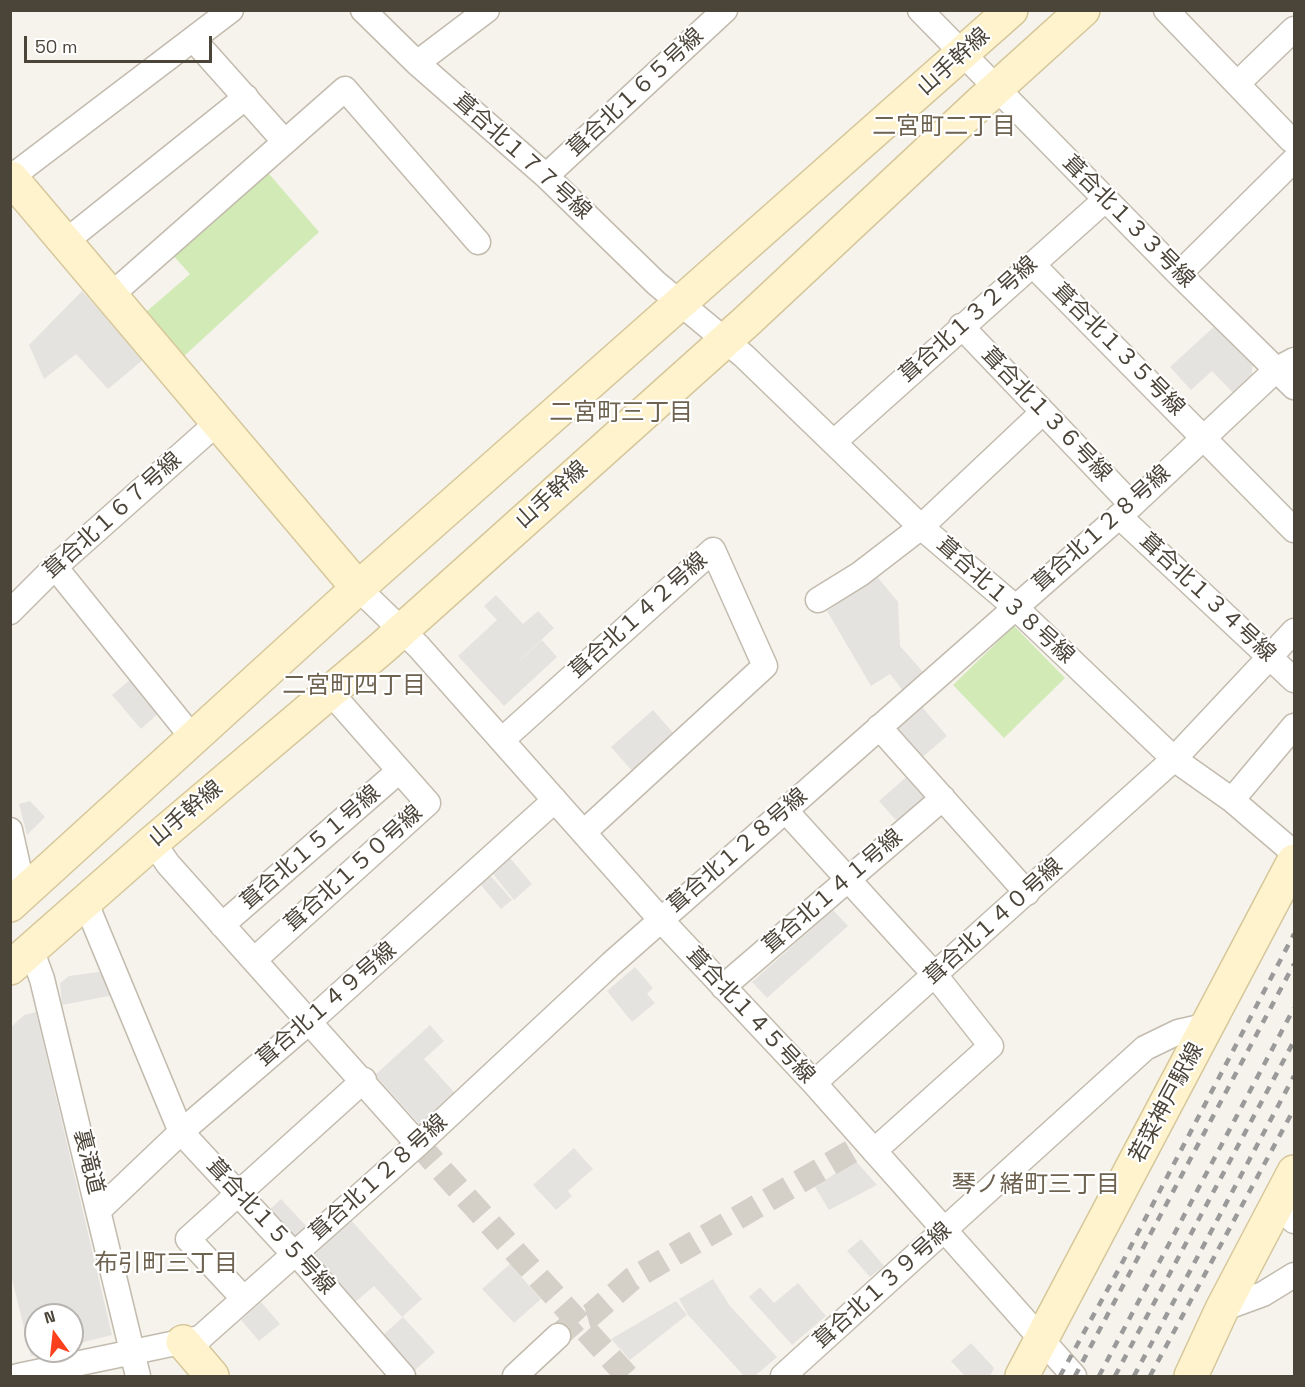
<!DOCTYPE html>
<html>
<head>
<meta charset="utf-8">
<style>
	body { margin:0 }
	#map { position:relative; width:1305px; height:1387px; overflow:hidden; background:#f6f3ec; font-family:"Space Grotesk",sans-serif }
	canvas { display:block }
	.frame { position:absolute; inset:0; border:12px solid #4b4439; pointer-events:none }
	.north { position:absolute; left:24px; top:1303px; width:60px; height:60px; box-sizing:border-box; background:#fff; border:2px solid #b7b4b0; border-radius:50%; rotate:345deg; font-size:16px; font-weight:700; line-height:24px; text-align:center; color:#4b4439 }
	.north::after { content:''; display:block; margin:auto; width:21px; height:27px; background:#fc3f1d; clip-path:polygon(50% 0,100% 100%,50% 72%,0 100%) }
	.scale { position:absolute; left:24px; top:36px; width:188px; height:27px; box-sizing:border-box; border:3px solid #4b4439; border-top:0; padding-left:8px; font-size:18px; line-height:21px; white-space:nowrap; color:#4b4439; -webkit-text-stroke:4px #fff; paint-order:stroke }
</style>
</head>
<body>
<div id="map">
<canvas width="1305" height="1387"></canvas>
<div class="frame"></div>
<div class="north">N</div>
<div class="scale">50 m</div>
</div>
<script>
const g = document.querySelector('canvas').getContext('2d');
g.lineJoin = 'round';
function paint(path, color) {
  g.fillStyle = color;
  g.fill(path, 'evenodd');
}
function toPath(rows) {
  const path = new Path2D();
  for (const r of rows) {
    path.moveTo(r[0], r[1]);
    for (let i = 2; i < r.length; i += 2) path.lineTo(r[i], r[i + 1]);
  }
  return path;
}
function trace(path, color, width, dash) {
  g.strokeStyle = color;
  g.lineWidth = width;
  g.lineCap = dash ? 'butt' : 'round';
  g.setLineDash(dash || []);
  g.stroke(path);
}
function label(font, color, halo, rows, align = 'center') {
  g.font = font + ' "Space Grotesk","Noto Sans JP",sans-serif';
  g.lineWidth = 4.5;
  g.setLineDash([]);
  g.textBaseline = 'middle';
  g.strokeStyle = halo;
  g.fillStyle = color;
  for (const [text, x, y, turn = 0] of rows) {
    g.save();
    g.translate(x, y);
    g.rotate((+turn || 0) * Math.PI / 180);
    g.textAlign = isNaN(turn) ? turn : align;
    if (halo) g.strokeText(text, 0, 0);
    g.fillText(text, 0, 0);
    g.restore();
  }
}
const green = toPath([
	[264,168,319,232,183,357,146,312,190,274,168,250],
	[1014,626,1065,678,1004,738,953,685]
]);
const parking = toPath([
	[82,291,144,359,108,389,76,354,44,379,29,345],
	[1216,325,1253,362,1251,381,1235,395,1212,371,1191,390,1170,367],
	[875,574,898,602,900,646,924,673,904,692,890,674,871,686,827,611],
	[496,595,523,624,538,611,554,628,508,671,542,640,557,657,504,706,458,656,497,620,484,606],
	[133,677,161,711,141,729,112,695],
	[922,707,947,736,919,760,894,730],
	[653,710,676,736,633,772,611,747],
	[912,772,934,798,901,826,879,801],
	[30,801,45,817,27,835,19,804],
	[510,858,532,884,514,900,492,873],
	[490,875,512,900,501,909,480,884],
	[833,910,848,926,767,998,752,982],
	[635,967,653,988,647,994,655,1003,632,1022,607,991],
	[105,971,114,995,62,1005,60,983,69,976],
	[36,1012,112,1335,72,1345,72,1315,36,1315,36,1351,50,1351,31,1356,11,1275,10,1028,24,1015],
	[430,1025,444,1041,424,1059,455,1093,420,1125,375,1075],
	[574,1148,593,1169,568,1191,572,1196,556,1210,533,1185],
	[855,1160,877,1185,829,1210,815,1187],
	[281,1199,307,1227,292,1241,266,1213],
	[350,1219,422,1299,402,1317,374,1286,352,1305,308,1257],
	[861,1239,884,1266,870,1277,847,1251],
	[510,1264,541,1299,514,1323,482,1289],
	[713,1279,730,1306,777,1357,755,1376,744,1376,688,1315,679,1299],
	[798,1283,826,1316,792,1345,749,1297,760,1287,774,1303],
	[676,1301,687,1315,630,1360,611,1339],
	[261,1302,280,1324,259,1341,241,1320],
	[403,1317,435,1352,412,1373,381,1337],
	[971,1343,994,1368,990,1376,965,1376,951,1361]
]);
const streetTunnel = toPath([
	[418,1144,627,1376],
	[558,1336,577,1319,591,1315,632,1279,866,1143]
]);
const street = toPath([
	[363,10,417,63,546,176,656,283,744,356,921,527,1015,607,1174,759,1232,800,1294,853],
	[920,10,1179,274,1294,387],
	[1166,10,1291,140,1294,140],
	[194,40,285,142],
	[417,63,487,10],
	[1237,84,1294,29],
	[546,176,725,10],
	[10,178,231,10],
	[65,242,246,97],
	[1032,264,1294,530],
	[1179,274,1294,160],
	[110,296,345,89,478,242],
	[961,326,1132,505],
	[834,442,1106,199],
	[1119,516,1294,680],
	[55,567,192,737],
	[358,588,419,647,661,920,814,1083,1074,1376],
	[818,600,860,574,921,527,1043,412],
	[10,612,55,567,217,423],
	[879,727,1027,893],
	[502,740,713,550,765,666,584,832],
	[1232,800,1294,726],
	[785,810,935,975,991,1046,874,1151],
	[10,830,24,893],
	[153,842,168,864,418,1144],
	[85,901,181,1132,294,1254,303,1261,403,1376],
	[222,925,399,771],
	[31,949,42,979,138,1376],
	[254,960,428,803,331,693],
	[723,987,943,798],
	[814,1083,1174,759,1294,631],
	[1277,1205,1294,1221],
	[99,1210,181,1132,308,1023,555,800],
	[244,1299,188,1239,364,1080],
	[1222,1309,1263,1294,1294,1275],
	[18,1376,200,1338,418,1144,611,964,1132,505,1277,369,1294,360],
	[515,1376,558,1336],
	[783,1376,1145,1048,1178,1032,1209,1025]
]);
const secondary = toPath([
	[11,178,358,588],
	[10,905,358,588,1011,10],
	[10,968,153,842,382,648,747,321,979,104,1083,10],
	[183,1342,212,1376],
	[1022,1376,1294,861],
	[1191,1376,1222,1309,1294,1172]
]);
const rail = toPath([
	[1060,1376,1120,1267,1294,934],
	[1075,1376,1294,964],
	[1099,1376,1294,1008],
	[1115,1376,1294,1041],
	[1134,1376,1294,1076],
	[1150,1376,1294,1109]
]);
const streetNames = [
	["山手幹線",954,62,-42],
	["葺合北１６５号線",636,93,-43],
	["葺合北１７７号線",522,157,42],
	["葺合北１３３号線",1128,222,45],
	["葺合北１３２号線",969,320,-42],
	["葺合北１３５号線",1118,350,45],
	["葺合北１３６号線",1046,415,46],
	["山手幹線",552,495,-42],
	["葺合北１６７号線",113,516,-42],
	["葺合北１２８号線",1102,529,-42],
	["葺合北１３４号線",1207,598,43],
	["葺合北１３８号線",1005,601,42],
	["葺合北１４２号線",639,616,-42],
	["山手幹線",186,814,-40],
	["葺合北１５１号線",311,848,-41],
	["葺合北１２８号線",738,851,-41],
	["葺合北１５０号線",354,869,-42],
	["葺合北１４１号線",833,892,-41],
	["葺合北１４０号線",994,922,-42],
	["葺合北１４９号線",327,1005,-41],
	["葺合北１４５号線",750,1016,47],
	["若菜神戸駅線",1167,1103,-62],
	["裏滝道",88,1162,76],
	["葺合北１２８号線",379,1178,-42],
	["葺合北１５５号線",270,1227,47],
	["葺合北１３９号線",883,1286,-42]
];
const neighbourhoodNames = [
	["二宮町二丁目",944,127],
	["二宮町三丁目",621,413],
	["二宮町四丁目",354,686],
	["琴ノ緒町三丁目",1036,1185],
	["布引町三丁目",166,1264]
];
paint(green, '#d2eab5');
paint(parking, '#e5e3e0');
trace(streetTunnel, '#d4d0c8', 24, [24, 12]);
trace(street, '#c2bbae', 27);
trace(secondary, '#d6c79b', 36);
trace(street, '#fff', 24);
trace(secondary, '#fff3cd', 33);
trace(rail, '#9a9a9a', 4.5, [8, 8]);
label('22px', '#4b4439', '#fff', streetNames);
label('24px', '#6e6250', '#fff', neighbourhoodNames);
</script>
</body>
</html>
